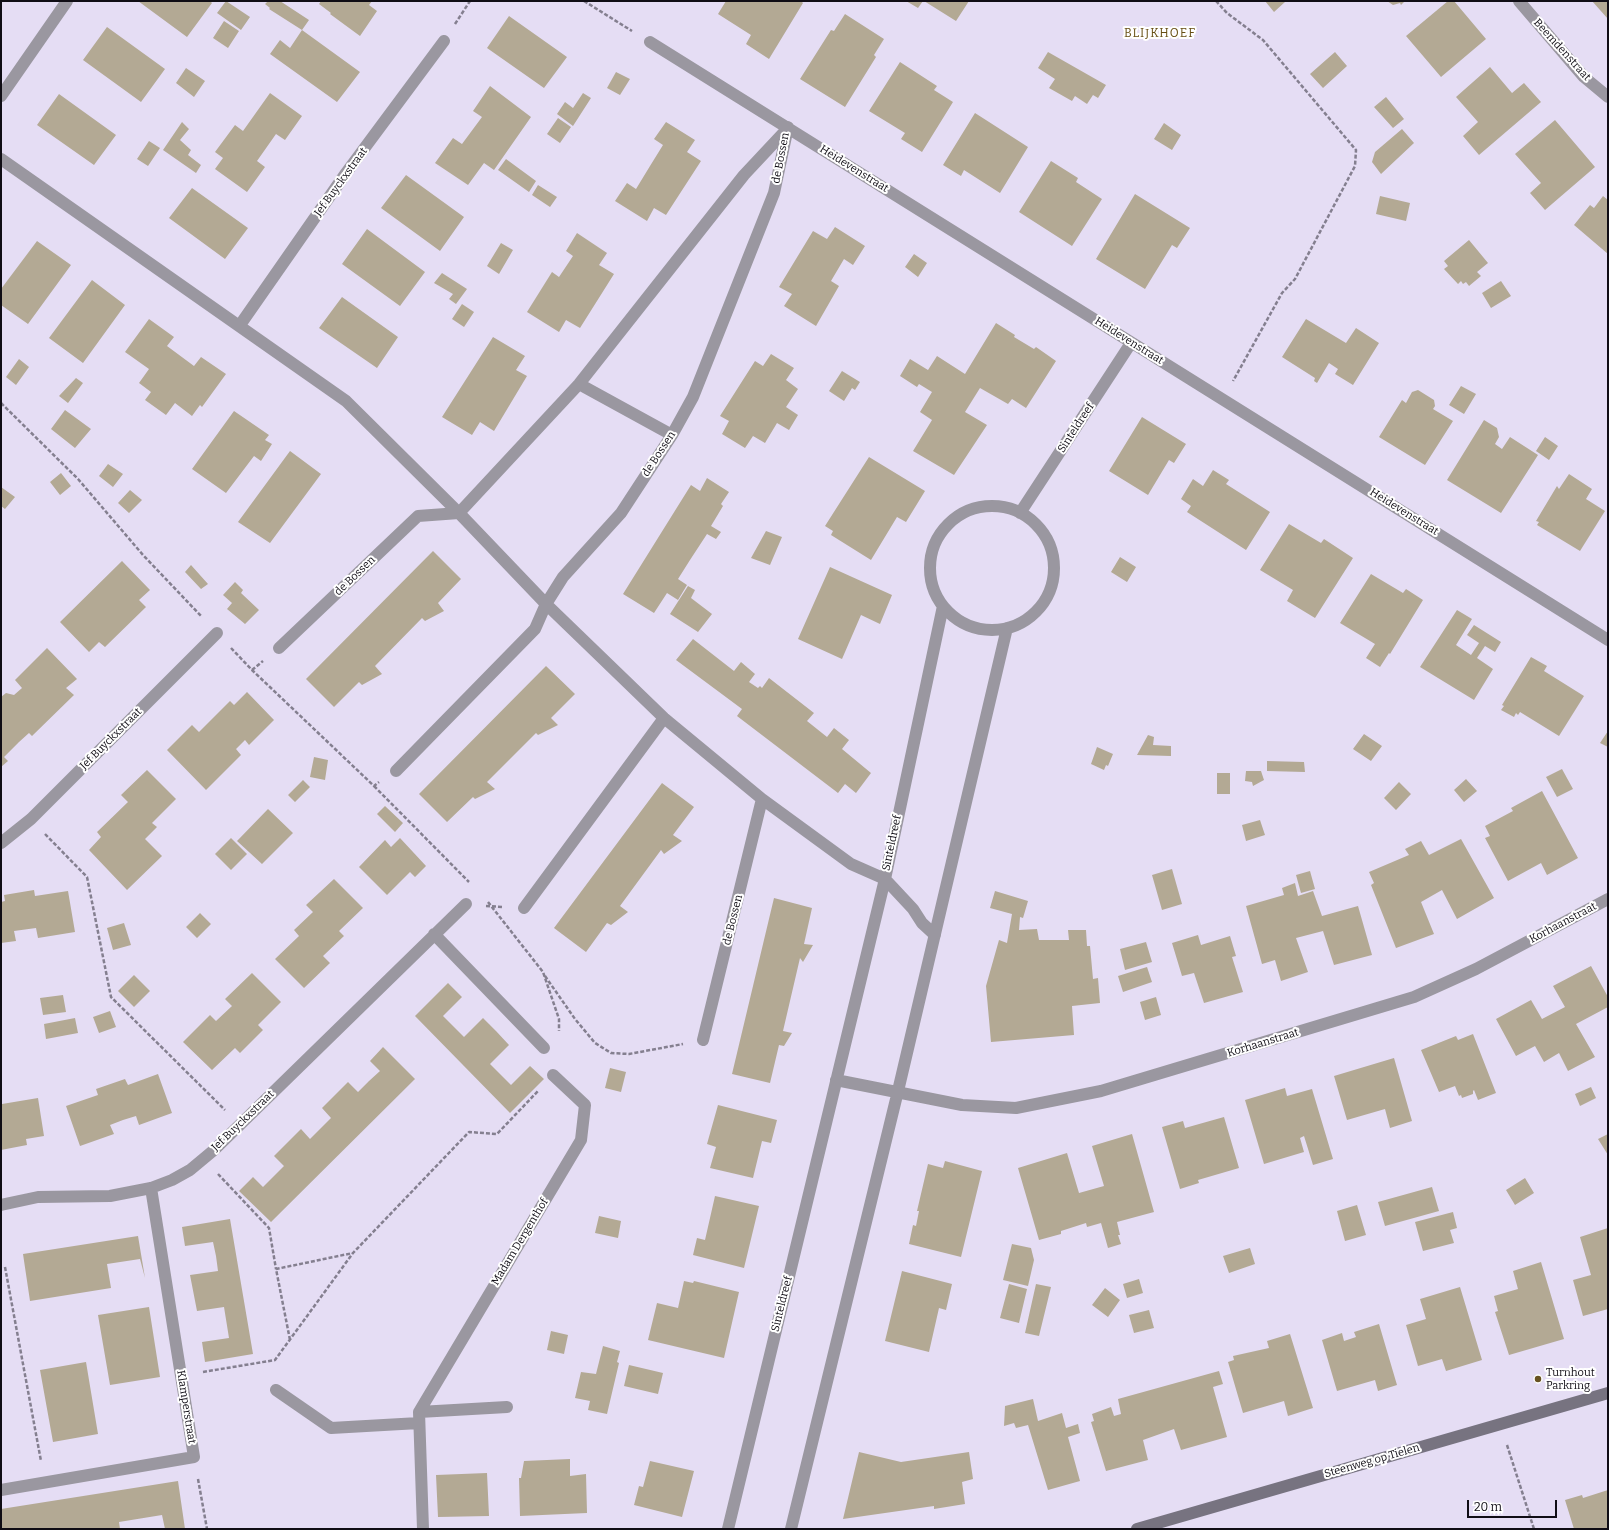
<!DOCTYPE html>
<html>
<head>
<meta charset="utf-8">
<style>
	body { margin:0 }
	#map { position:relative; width:1609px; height:1530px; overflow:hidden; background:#e5ddf4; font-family:Bitter,serif }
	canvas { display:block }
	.frame { position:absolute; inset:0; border:2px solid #100d15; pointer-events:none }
	.scale { position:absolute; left:1467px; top:1500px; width:90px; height:18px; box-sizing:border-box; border:2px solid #100d15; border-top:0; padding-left:5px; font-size:12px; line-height:14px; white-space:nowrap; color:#100d15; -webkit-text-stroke:3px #fff; paint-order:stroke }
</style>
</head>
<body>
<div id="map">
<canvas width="1609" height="1530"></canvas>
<div class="frame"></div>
<div class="scale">20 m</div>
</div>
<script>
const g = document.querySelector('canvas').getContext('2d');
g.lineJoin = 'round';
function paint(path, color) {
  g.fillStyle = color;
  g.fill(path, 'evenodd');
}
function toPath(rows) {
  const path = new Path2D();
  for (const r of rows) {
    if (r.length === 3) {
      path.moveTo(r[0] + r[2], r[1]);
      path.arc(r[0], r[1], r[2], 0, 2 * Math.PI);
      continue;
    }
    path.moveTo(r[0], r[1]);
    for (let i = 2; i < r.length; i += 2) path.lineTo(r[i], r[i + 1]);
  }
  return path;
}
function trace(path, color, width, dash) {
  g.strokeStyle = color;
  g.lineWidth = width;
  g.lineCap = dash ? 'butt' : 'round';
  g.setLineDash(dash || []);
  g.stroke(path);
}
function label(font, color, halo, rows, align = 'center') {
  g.font = font + ' Bitter,serif';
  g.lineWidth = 4;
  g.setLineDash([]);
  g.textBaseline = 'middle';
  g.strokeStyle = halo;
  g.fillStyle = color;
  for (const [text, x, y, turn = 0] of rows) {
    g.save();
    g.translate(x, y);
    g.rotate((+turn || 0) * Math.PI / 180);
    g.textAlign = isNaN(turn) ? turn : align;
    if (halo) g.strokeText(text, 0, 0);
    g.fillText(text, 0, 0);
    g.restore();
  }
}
const building = toPath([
	[138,1,210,1,212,3,187,37],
	[226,1,250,17,241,30,217,13],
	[268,1,280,1,309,20,302,30,269,9,270,8,265,4],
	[321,1,372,1,369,5,377,11,360,36,330,14,331,13,319,4],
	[726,1,801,1,803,3,769,59,746,44,751,35,718,14],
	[906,1,923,1,918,8],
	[924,1,969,1,956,21],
	[1265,1,1284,1,1285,2,1274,12],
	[1387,1,1405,1,1401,5,1400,3,1393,5],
	[1448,1,1454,1,1486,39,1441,77,1406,36],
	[1592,1,1608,1,1608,19],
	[845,14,884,39,874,55,876,57,845,107,800,79,831,30,834,31],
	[509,16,567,57,544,88,487,48],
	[224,21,239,31,228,48,213,38],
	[107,27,165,69,141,102,83,60],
	[302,30,360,72,337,102,270,54,280,40,290,48],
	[1048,52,1106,85,1098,98,1093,95,1087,104,1075,96,1072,101,1049,88,1055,79,1038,68],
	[1335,52,1347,66,1323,88,1310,74],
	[900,62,937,86,934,90,953,102,922,152,901,139,905,133,869,111],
	[1490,67,1512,93,1524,83,1541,102,1479,155,1463,136,1478,122,1456,97],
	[186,68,205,81,194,97,176,83],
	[616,72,630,79,620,95,607,88],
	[490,86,531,117,494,170,484,163,468,185,435,163,453,138,462,144,482,117,473,111],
	[270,93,302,116,285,140,276,134,257,161,265,167,247,192,215,169,223,158,215,152,235,125,243,131],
	[583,93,591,98,573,126,557,114,565,102,573,108],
	[59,94,116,135,94,165,37,125],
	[1386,97,1404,119,1393,128,1374,107],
	[975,113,1028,147,1000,193,964,170,961,176,943,165],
	[558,118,571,127,560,143,547,134],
	[1555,120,1595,167,1545,210,1530,193,1541,183,1515,154],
	[182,122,189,129,180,140,191,150,188,155,201,165,196,173,163,150],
	[666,122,695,140,687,152,701,161,666,215,654,208,647,221,615,201,627,183,636,189,650,166,663,145,654,139],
	[1164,123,1181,135,1172,150,1154,139],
	[1402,129,1414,143,1381,174,1372,162,1375,152],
	[149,141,160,148,148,166,137,159],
	[506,159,536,181,529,192,498,170],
	[1051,161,1078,178,1076,182,1102,199,1072,246,1019,212],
	[406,175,464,217,440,251,381,208],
	[538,185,557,197,550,207,532,195],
	[192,188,248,228,225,259,169,218],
	[1135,194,1190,228,1177,248,1172,245,1145,289,1096,259],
	[1380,196,1410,203,1406,221,1376,214],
	[1603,196,1608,200,1608,254,1574,225,1590,205,1594,208],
	[835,227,865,246,853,265,844,259,831,281,839,286,816,326,784,306,792,294,779,287,813,231,827,239],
	[367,229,425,272,400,306,342,264],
	[577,233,607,253,599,265,614,274,580,328,566,320,559,332,527,312,552,272,559,277,573,256,566,251],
	[1469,240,1488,263,1477,272,1481,276,1469,286,1466,282,1463,284,1461,281,1458,284,1444,269,1448,266,1444,261],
	[37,241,71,265,28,324,1,305,1,289],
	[501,243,513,250,499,274,487,266],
	[914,254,927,263,918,277,905,267],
	[442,273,467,289,456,304,449,299,453,294,434,283],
	[92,280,125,305,83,363,49,338],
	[1501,281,1511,296,1491,308,1482,293],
	[342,297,398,337,377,368,319,328],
	[462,304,474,312,464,327,452,319],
	[149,319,174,337,167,346,194,366,201,357,226,374,202,407,200,405,192,416,175,403,166,415,145,400,151,392,139,383,149,369,125,352],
	[1306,319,1346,343,1356,328,1379,343,1353,385,1335,374,1338,369,1329,363,1317,383,1314,381,1315,378,1282,357],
	[996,323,1015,335,1014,337,1034,349,1036,347,1056,361,1026,408,1012,399,1008,404,980,388,965,412,987,425,954,475,913,451,932,420,920,412,932,392,919,384,917,387,900,376,910,359,928,370,937,356,965,374],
	[493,337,525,356,516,370,527,376,494,431,480,422,472,435,442,417],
	[771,354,794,368,786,380,798,389,786,407,798,415,789,430,777,423,765,443,753,436,745,448,722,434,729,421,720,416,755,361,763,366],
	[19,359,29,367,16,385,6,377],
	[842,371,860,382,855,390,852,388,844,401,829,391],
	[76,378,83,383,68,403,59,396],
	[1461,386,1476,394,1464,414,1449,405],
	[1418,390,1434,400,1435,406,1433,409,1453,421,1425,465,1379,437,1402,400,1406,403,1412,392],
	[65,410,91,429,75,448,51,429],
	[234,411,269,435,265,440,272,444,261,461,254,456,226,493,192,469],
	[1142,417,1186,444,1174,463,1169,460,1148,495,1109,471],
	[1484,420,1497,428,1499,437,1495,444,1502,449,1510,437,1538,455,1501,513,1447,480],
	[1545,437,1558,446,1549,460,1536,451],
	[290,451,321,474,270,543,238,522],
	[869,457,925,491,906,522,897,517,871,560,831,535,833,531,825,526],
	[108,464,123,474,113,487,99,476],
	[1213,470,1229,480,1226,484,1270,512,1246,550,1187,512,1191,506,1181,499,1193,479,1203,486],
	[61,473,71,486,60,495,50,482],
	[1569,474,1592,489,1586,499,1605,511,1580,551,1537,525,1539,522,1536,521,1557,486,1559,489],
	[707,478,729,492,721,504,723,506,711,526,721,532,716,539,707,534,690,560,678,579,687,585,678,600,667,593,654,613,623,594,691,485,700,491],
	[1,487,15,497,5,509,1,506],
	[130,490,142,500,129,513,118,503],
	[1289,524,1321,543,1324,539,1353,558,1315,618,1287,601,1293,590,1260,570],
	[766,531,782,537,770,565,751,558],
	[433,551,461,579,438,603,444,611,425,621,422,618,375,666,382,674,362,685,359,682,334,707,306,679],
	[1120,557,1136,567,1127,582,1111,572],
	[122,561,150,590,139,600,146,607,105,647,99,642,89,652,60,622],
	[191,565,208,584,201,589,185,572],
	[830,567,892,595,880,624,861,615,842,659,798,639],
	[1371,574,1403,593,1406,589,1423,600,1390,654,1389,653,1380,667,1366,658,1375,644,1340,623],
	[235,582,243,590,241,593,259,610,245,624,227,609,232,603,223,595],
	[688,586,695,590,691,598,712,614,698,632,670,614],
	[1457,610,1472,619,1456,645,1471,655,1479,643,1467,635,1474,625,1501,642,1495,652,1485,646,1477,658,1493,669,1474,700,1420,667],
	[693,639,734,671,741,662,755,674,749,682,758,688,760,686,762,688,769,678,814,713,807,721,827,737,834,728,849,740,842,749,871,773,856,793,845,784,838,793,737,716,742,709,676,660],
	[47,648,77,679,66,688,74,695,32,736,29,733,19,742,4,757,8,761,1,767,1,697,6,693,14,695,22,688,15,680],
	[1531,657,1547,666,1544,671,1584,696,1559,736,1520,712,1518,715,1516,713,1514,717,1501,710,1504,706,1502,705],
	[546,666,575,694,551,718,558,725,538,735,536,733,487,782,495,789,475,799,473,797,447,822,419,794],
	[247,692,274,720,249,745,245,740,236,749,241,755,206,790,167,750,192,725,199,732,230,701,234,705],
	[1608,731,1608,747,1600,743],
	[1364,734,1382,746,1371,761,1353,749],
	[1148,735,1154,737,1153,745,1171,746,1171,756,1137,755],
	[1097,747,1113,754,1108,766,1106,765,1104,770,1091,764],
	[314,757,328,760,325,780,310,777],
	[1267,761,1304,762,1305,772,1267,771],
	[1562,769,1573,789,1557,797,1546,777],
	[147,770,176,799,152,823,157,827,145,839,162,856,127,890,89,850,101,837,97,832,128,802,121,795],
	[1246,771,1261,771,1264,780,1253,786,1252,782,1245,781],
	[1217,773,1230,773,1230,794,1217,794],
	[1466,779,1477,791,1464,802,1454,790],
	[303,780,310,787,295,802,288,795],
	[1399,782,1411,794,1396,810,1384,798],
	[662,783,694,807,673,835,682,841,664,854,661,850,620,906,628,912,611,925,607,923,586,952,554,928],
	[1542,791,1578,858,1547,875,1541,863,1508,881,1485,838,1490,836,1485,826,1513,811,1511,808],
	[385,806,403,823,395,832,377,814],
	[268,809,293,833,262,864,237,841],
	[1260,820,1265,835,1246,841,1242,825],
	[231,838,247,854,231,870,215,854],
	[400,838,426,866,415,877,410,872,387,895,359,867,385,840,391,847],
	[1461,839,1494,898,1457,919,1442,890,1421,902,1434,934,1396,948,1371,885,1374,883,1369,872,1409,855,1405,849,1421,841,1429,855],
	[1172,869,1182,904,1162,910,1152,875],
	[1310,871,1315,889,1301,893,1296,875],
	[334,879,363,908,339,931,344,936,323,956,330,963,304,988,275,959,299,936,294,930,313,912,306,905],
	[1295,883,1298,896,1313,891,1322,916,1358,906,1372,955,1334,965,1323,931,1296,938,1308,972,1281,981,1275,960,1262,964,1246,906,1284,895,1282,888],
	[34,890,35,896,68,891,75,932,38,938,36,928,14,931,16,941,1,943,1,902,5,901,4,895],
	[995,891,1028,901,1023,918,1020,917,1019,930,1037,929,1039,940,1069,940,1068,930,1086,930,1087,946,1090,946,1093,979,1098,978,1100,1003,1072,1006,1074,1035,991,1042,986,986,999,940,1007,943,1012,914,990,908],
	[774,898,812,908,804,944,813,945,803,962,800,958,783,1031,792,1033,784,1046,779,1045,770,1083,732,1074],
	[200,913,211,924,197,938,186,927],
	[124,923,131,945,113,950,107,928],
	[1198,935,1201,945,1230,936,1236,956,1232,957,1243,992,1204,1003,1194,973,1182,976,1172,943],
	[1146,942,1152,962,1125,970,1120,949],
	[1591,966,1608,997,1608,1007,1576,1024,1595,1057,1568,1071,1559,1053,1544,1062,1535,1046,1516,1056,1496,1019,1531,1000,1542,1019,1565,1007,1553,986],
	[1147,967,1152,982,1123,992,1118,976],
	[252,973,281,1002,258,1025,263,1030,240,1053,235,1048,212,1070,183,1042,210,1015,216,1021,232,1006,225,999],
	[134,975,150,991,134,1007,118,991],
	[448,983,462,997,443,1016,464,1037,483,1018,496,1031,509,1045,490,1064,511,1085,530,1066,544,1079,510,1113,415,1016],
	[63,995,66,1012,43,1015,40,998],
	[1156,997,1161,1015,1145,1020,1140,1002],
	[110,1011,116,1027,99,1033,93,1017],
	[75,1018,78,1033,46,1039,44,1024],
	[1473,1034,1496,1093,1478,1100,1474,1090,1473,1091,1473,1094,1462,1098,1461,1095,1459,1096,1455,1086,1439,1092,1421,1050,1456,1036,1458,1040],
	[383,1047,415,1079,271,1222,239,1191,253,1177,263,1187,284,1166,274,1156,301,1129,310,1139,331,1118,322,1108,348,1082,358,1092,369,1081,380,1071,370,1061],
	[1394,1058,1412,1121,1390,1128,1385,1109,1347,1120,1334,1076],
	[610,1068,626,1072,621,1092,605,1088],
	[158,1074,172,1113,139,1125,136,1116,123,1120,110,1125,114,1134,80,1146,66,1106,98,1095,96,1089,125,1079,128,1085],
	[1591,1087,1596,1098,1580,1106,1575,1094],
	[1285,1088,1287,1096,1312,1089,1333,1159,1313,1165,1304,1136,1300,1138,1304,1152,1264,1164,1245,1100],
	[38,1098,44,1136,26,1139,27,1145,1,1150,2,1104],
	[718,1105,777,1120,771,1143,762,1141,753,1178,710,1168,716,1147,707,1144],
	[1224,1117,1239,1168,1198,1180,1199,1183,1180,1189,1162,1127,1183,1121,1185,1128],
	[1132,1134,1154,1212,1117,1222,1120,1235,1118,1235,1121,1244,1108,1248,1101,1223,1087,1227,1086,1223,1061,1231,1061,1234,1039,1240,1018,1168,1067,1153,1079,1193,1104,1186,1092,1146],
	[1608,1134,1608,1155,1598,1139],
	[945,1161,982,1171,961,1257,909,1244,913,1225,916,1226,919,1211,917,1211,928,1164,943,1168],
	[1525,1178,1534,1193,1515,1205,1506,1190],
	[1432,1187,1439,1211,1385,1226,1378,1202],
	[715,1196,759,1206,744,1268,693,1255,697,1238,705,1240],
	[1357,1205,1366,1235,1345,1241,1337,1211],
	[1453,1212,1457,1228,1450,1230,1454,1243,1423,1251,1415,1222],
	[599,1216,621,1221,618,1238,595,1233],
	[230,1219,253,1354,205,1362,202,1342,229,1338,224,1307,197,1311,190,1275,218,1271,216,1256,213,1242,185,1246,182,1227],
	[1608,1228,1608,1309,1583,1316,1573,1280,1591,1275,1580,1237],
	[138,1236,145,1278,140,1259,107,1264,111,1288,30,1301,23,1254],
	[1012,1244,1031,1248,1034,1260,1028,1286,1003,1280],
	[1250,1248,1255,1264,1229,1273,1223,1256],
	[1541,1262,1564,1339,1509,1355,1495,1312,1498,1311,1494,1296,1518,1289,1513,1271],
	[902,1271,952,1284,946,1310,939,1308,929,1352,885,1341],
	[1139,1279,1143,1293,1127,1298,1123,1284],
	[684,1281,693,1283,694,1281,739,1292,724,1358,648,1340,657,1303,678,1308],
	[1009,1284,1027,1289,1019,1323,1000,1318],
	[1036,1284,1051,1287,1039,1336,1025,1333],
	[1460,1287,1482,1360,1446,1371,1442,1359,1418,1366,1406,1325,1426,1319,1420,1299],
	[1105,1288,1120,1300,1108,1317,1092,1305],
	[149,1307,160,1377,110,1385,98,1315],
	[1149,1310,1154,1328,1134,1333,1129,1315],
	[1379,1324,1397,1385,1378,1391,1375,1380,1337,1391,1322,1340,1342,1333,1344,1341,1356,1337,1354,1332],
	[551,1331,568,1335,564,1354,547,1350],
	[1290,1334,1313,1408,1288,1416,1284,1401,1243,1413,1228,1362,1234,1360,1233,1356,1269,1348,1267,1341],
	[603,1346,620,1351,617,1362,619,1363,607,1414,588,1410,590,1401,575,1398,581,1372,596,1374],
	[86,1362,98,1434,53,1442,40,1370],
	[629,1365,663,1373,658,1394,624,1386],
	[1219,1371,1223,1384,1213,1387,1227,1437,1181,1450,1174,1429,1143,1440,1148,1460,1106,1471,1091,1422,1094,1421,1092,1414,1111,1407,1114,1416,1121,1414,1118,1399],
	[1033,1399,1038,1421,1062,1413,1066,1428,1078,1424,1080,1433,1068,1437,1080,1481,1048,1490,1028,1425,1016,1428,1014,1423,1004,1426,1005,1406],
	[859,1452,901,1462,969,1452,973,1479,962,1482,965,1504,934,1509,934,1506,843,1519],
	[570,1459,570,1476,586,1474,587,1513,520,1516,519,1478,521,1478,524,1461],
	[650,1461,694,1471,682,1517,634,1505,639,1486,643,1487],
	[487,1473,489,1516,438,1517,436,1475],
	[178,1481,185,1529,165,1529,162,1515,119,1522,120,1529,1,1529,1,1509],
	[1608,1490,1608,1529,1574,1529,1565,1500,1582,1495,1583,1498]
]);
const path = toPath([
	[584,1,632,31],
	[1216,1,1227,13,1263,40,1356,150,1355,166,1295,279,1282,293,1233,381],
	[455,24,470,1],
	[1,403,78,479,143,555,202,617],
	[231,648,252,670,374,786,379,782],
	[252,670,263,661],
	[374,786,469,882],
	[45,834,87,877,111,997,225,1110],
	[488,902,543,972,559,1019,559,1031],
	[486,906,503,907],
	[545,976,575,1019,595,1043,611,1053,629,1054,683,1044],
	[218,1174,269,1228,276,1269],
	[5,1267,41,1461],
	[290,1340,276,1269,353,1253],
	[203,1372,275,1360,353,1253,469,1132,497,1134,538,1091],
	[1507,1445,1534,1529],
	[198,1479,207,1529]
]);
const street = toPath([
	[1519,1,1584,77,1608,97],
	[650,42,1608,640],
	[1,96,67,1],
	[1,159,346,401,459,513,546,604,664,718,762,799,851,864,885,879,913,909,922,923,935,935],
	[240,325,346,173,444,41],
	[579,384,672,435],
	[992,568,62],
	[1020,513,1131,343],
	[279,648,418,516,459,513,579,384,744,175,788,128],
	[396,771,535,629,546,604,563,577,621,513,672,435,693,397,774,193,788,127],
	[1,843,31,819,217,633],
	[524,908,664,718],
	[434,934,544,1048],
	[703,1040,762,799],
	[836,1080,962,1105,1016,1108,1101,1091,1414,997,1476,969,1608,899],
	[1,1205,38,1197,110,1196,151,1188,172,1180,190,1170,214,1150,466,904],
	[276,1390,331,1428,419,1423],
	[419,1412,581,1140,585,1105,553,1075],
	[1,1490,194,1457,151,1188],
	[423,1529,419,1412,507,1407],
	[728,1529,885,879,943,606],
	[791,1529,898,1091,1007,628]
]);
const secondary = toPath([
	[1137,1529,1608,1393]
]);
const markers = [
	[1538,1379,4,"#675221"]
];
const streetNames = [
	["Beemdenstraat",1562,50,48],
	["de Bossen",781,158,-79],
	["Heidevenstraat",854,169,32],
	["Jef Buyckxstraat",341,182,-54],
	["Heidevenstraat",1129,341,32],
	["Sinteldreef",1076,428,-57],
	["de Bossen",659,454,-57],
	["Heidevenstraat",1404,512,32],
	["de Bossen",355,576,-44],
	["Jef Buyckxstraat",111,739,-45],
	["Sinteldreef",892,843,-78],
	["de Bossen",733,920,-76],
	["Korhaanstraat",1563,923,-28],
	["Korhaanstraat",1263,1043,-17],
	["Jef Buyckxstraat",243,1121,-44],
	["Madam Dergenthof",520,1242,-59],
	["Sinteldreef",782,1304,-76],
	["Klamperstraat",186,1407,81],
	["Steenweg op Tielen",1372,1461,-16]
];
const poiNames = [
	["Turnhout",1546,1373],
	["Parkring",1546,1386]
];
const neighbourhoodNames = [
	["BLIJKHOEF",1160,34]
];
paint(building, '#b3a994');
trace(path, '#847f8f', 2.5, [4, 2]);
trace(street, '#9a97a0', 12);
trace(secondary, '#777380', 12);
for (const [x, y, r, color] of markers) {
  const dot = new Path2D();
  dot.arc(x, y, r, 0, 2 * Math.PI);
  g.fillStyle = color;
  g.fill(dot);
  trace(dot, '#fff', 1.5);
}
label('11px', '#100d15', '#fff', streetNames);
label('11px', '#100d15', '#fff', poiNames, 'left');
g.letterSpacing = '1px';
label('12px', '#664e13', '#fff', neighbourhoodNames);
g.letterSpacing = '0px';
</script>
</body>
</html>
